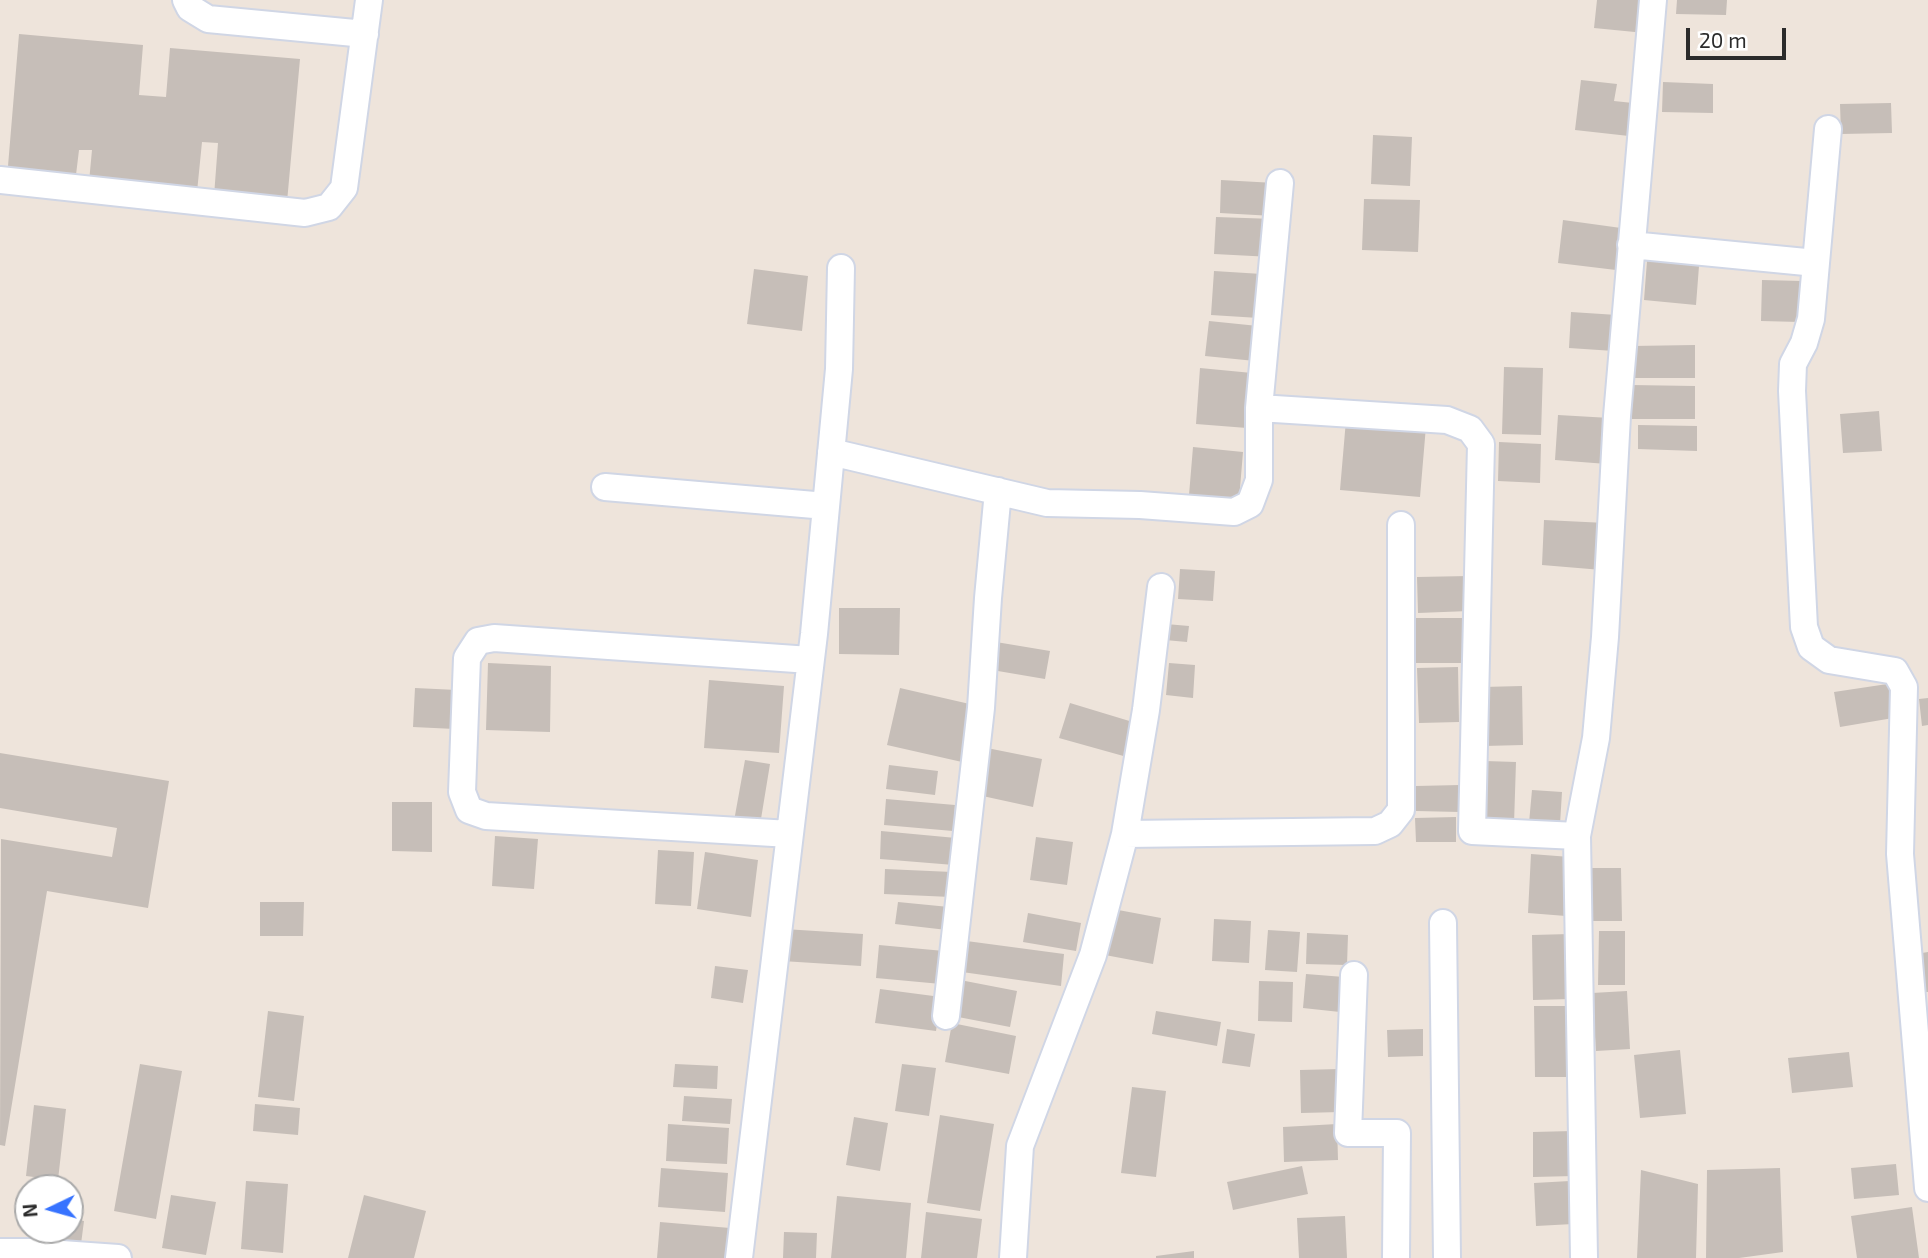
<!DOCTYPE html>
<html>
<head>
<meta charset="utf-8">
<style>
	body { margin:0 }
	#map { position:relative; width:1928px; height:1258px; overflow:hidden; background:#eee4db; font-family:"Exo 2",sans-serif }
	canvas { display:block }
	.north { position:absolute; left:14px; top:1174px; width:70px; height:70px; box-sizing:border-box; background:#fff; border:2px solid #aaa; border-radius:50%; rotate:265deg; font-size:19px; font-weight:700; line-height:28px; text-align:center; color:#2b2b2b }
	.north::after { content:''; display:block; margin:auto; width:24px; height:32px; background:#3773ff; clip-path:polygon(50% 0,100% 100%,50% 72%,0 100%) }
	.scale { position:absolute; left:1686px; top:28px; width:100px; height:32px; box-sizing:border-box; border:4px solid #2b2b2b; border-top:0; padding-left:9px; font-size:21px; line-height:24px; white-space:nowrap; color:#2b2b2b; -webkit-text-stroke:5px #fff; paint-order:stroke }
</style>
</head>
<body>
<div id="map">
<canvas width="1928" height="1258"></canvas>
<div class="north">N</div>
<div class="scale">20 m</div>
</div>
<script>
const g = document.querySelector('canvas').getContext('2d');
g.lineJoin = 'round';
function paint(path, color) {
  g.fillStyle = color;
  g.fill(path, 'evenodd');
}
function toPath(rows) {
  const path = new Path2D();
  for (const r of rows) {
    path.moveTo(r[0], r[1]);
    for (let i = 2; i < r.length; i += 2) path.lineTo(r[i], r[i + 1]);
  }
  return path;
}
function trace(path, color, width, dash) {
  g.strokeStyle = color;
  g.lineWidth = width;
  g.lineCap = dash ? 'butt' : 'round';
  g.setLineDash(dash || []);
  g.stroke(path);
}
const building = toPath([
	[1597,0,1648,0,1645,33,1594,28],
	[1677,0,1727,0,1726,15,1676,14],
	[19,34,143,45,139,95,166,97,170,48,300,59,287,202,214,196,218,143,202,142,197,192,89,182,92,150,79,150,75,183,7,178],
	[1581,80,1617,84,1614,101,1633,103,1629,136,1575,130],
	[1663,82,1713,84,1713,113,1662,112],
	[1891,103,1892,133,1841,134,1840,104],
	[1373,135,1412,137,1410,186,1371,184],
	[1221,180,1275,183,1273,216,1220,213],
	[1364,199,1420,200,1418,252,1362,250],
	[1216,217,1274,219,1272,257,1214,254],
	[1563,220,1621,228,1616,270,1558,263],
	[1647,261,1699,266,1696,305,1644,300],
	[754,269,808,276,802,331,747,324],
	[1214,271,1262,274,1259,318,1211,315],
	[1762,280,1802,281,1800,322,1761,321],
	[1571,312,1617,315,1614,351,1569,348],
	[1209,321,1258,326,1255,361,1205,356],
	[1695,345,1695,378,1632,378,1632,346],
	[1504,367,1543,368,1541,435,1502,434],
	[1200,368,1252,373,1247,428,1196,424],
	[1631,385,1695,386,1695,419,1632,419],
	[1879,411,1882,451,1843,453,1840,414],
	[1558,415,1610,418,1607,464,1555,460],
	[1346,420,1426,426,1420,497,1340,490],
	[1638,425,1697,426,1697,451,1638,449],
	[1499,442,1541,444,1540,483,1498,481],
	[1193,447,1243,452,1239,500,1189,495],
	[1544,520,1606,523,1602,570,1542,565],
	[1180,569,1215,571,1213,601,1178,599],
	[1469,576,1469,611,1418,613,1417,577],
	[839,608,900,608,899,655,839,654],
	[1416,618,1464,618,1465,663,1416,663],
	[1166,624,1189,626,1187,642,1165,640],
	[996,642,1050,651,1045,679,992,670],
	[488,663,551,666,550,732,486,730],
	[1169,663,1195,665,1193,698,1166,695],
	[1458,667,1459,722,1419,723,1417,668],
	[709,680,784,686,779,753,704,748],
	[1894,683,1899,717,1840,727,1834,692],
	[1522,686,1523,745,1484,746,1483,687],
	[415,688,457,690,455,729,413,727],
	[900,688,974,705,962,762,887,745],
	[1928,698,1928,725,1922,726,1919,699],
	[1070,703,1136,723,1127,757,1059,738],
	[987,748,1042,759,1033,807,978,795],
	[0,753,169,781,148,908,47,891,5,1146,0,1145,1,839,112,857,117,828,0,808],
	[745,760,770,764,760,825,734,821],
	[1485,761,1516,762,1514,824,1484,823],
	[889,765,938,771,935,795,886,789],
	[1460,785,1460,812,1416,811,1416,786],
	[1532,790,1562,792,1560,824,1529,823],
	[886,799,955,805,953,831,884,825],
	[392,802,432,802,432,852,392,851],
	[1456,817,1456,842,1416,842,1415,818],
	[881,831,956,838,954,865,880,859],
	[495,836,538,839,534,889,492,886],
	[1036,837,1073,842,1067,885,1030,880],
	[658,850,694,852,691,906,655,904],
	[705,852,758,860,751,917,697,909],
	[1531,854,1570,857,1566,916,1528,913],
	[1591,868,1621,868,1622,921,1592,921],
	[885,869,952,872,951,897,884,894],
	[260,902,304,902,303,936,260,936],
	[898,902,949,907,947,930,895,924],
	[1113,909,1161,918,1153,964,1105,955],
	[1028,913,1081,923,1076,951,1023,942],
	[1214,919,1251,921,1249,963,1212,961],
	[784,929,863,934,861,966,782,961],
	[1268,930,1300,932,1297,972,1265,970],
	[1599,931,1625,931,1625,985,1598,985],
	[1307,933,1348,935,1347,965,1306,964],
	[1570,934,1571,999,1533,1000,1532,935],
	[959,940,1064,954,1061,986,955,971],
	[879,945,944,951,941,984,876,978],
	[1928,952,1928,992,1926,992,1922,953],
	[715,966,748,970,743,1003,711,998],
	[1306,974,1344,977,1340,1012,1303,1008],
	[960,980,1017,991,1010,1027,953,1016],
	[1259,981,1293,982,1292,1022,1258,1021],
	[880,989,941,997,936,1031,875,1023],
	[1627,991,1630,1049,1596,1051,1592,993],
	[1534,1006,1571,1006,1572,1077,1535,1077],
	[268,1011,304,1016,294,1101,258,1097],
	[1156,1011,1221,1022,1217,1046,1152,1034],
	[952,1023,1016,1036,1009,1074,945,1062],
	[1227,1029,1255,1034,1250,1067,1222,1063],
	[1423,1029,1423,1056,1388,1057,1387,1030],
	[1680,1050,1686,1114,1640,1118,1634,1055],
	[1849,1052,1853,1087,1792,1093,1788,1058],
	[140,1064,182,1071,156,1219,114,1211],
	[675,1064,718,1066,717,1089,673,1087],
	[902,1064,936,1068,929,1116,895,1111],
	[1340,1069,1341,1112,1301,1113,1300,1070],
	[1132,1087,1166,1091,1156,1177,1121,1173],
	[684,1096,732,1099,730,1124,682,1121],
	[255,1104,300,1108,298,1135,253,1131],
	[34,1105,66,1109,58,1180,26,1176],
	[940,1115,994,1124,980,1211,927,1203],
	[854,1117,888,1123,880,1171,846,1165],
	[668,1124,729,1128,727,1164,666,1161],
	[1337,1124,1338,1160,1284,1162,1283,1127],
	[1573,1131,1574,1176,1533,1177,1533,1132],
	[1896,1164,1899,1195,1854,1199,1851,1168],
	[1302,1166,1308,1194,1233,1210,1227,1182],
	[661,1168,728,1173,725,1212,658,1207],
	[1780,1168,1783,1252,1739,1258,1706,1258,1707,1170],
	[1641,1170,1698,1184,1696,1258,1637,1258],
	[246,1181,288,1184,283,1253,241,1249],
	[1570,1181,1573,1224,1536,1226,1534,1183],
	[171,1195,216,1202,206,1255,162,1248],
	[364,1195,426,1211,414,1258,348,1258],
	[837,1196,911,1203,906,1258,831,1258],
	[1912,1207,1919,1258,1857,1258,1851,1216],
	[926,1212,982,1219,977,1258,921,1258],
	[1345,1216,1347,1258,1299,1258,1297,1218],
	[70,1219,84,1221,81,1244,46,1240,47,1230,70,1230],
	[660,1222,730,1228,727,1258,657,1258],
	[784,1232,817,1233,816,1258,783,1258],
	[1194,1251,1194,1258,1156,1258,1156,1256]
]);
const minor = toPath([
	[186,0,190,8,208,19,365,34],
	[0,180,305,213,329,207,344,188,369,0],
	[1631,245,1816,263,1828,129],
	[1816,263,1811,319,1804,343,1793,364,1792,391,1804,627,1811,647,1829,660,1895,671,1904,687,1900,854,1928,1188],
	[1259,408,1447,420,1470,429,1481,444,1472,831,1577,836],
	[831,452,1047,503,1140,505,1234,512,1250,504,1259,480,1259,408,1280,183],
	[605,487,826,506],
	[790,834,486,816,469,810,462,792,467,658,478,641,494,638,810,660],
	[1125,834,1146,710,1161,587],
	[1443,923,1447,1258],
	[1354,975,1348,1133,1397,1133,1396,1258],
	[946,1016,981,708,988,598,998,491],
	[0,1252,33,1252,118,1258],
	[739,1258,814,634,839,369,841,268],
	[1013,1258,1020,1146,1093,955,1125,834,1375,831,1390,824,1401,810,1401,525],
	[1584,1258,1577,836,1596,738,1605,637,1617,416,1653,0]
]);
paint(building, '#c6beb8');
trace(minor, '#d0d6e5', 30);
trace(minor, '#fff', 26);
</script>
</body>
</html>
